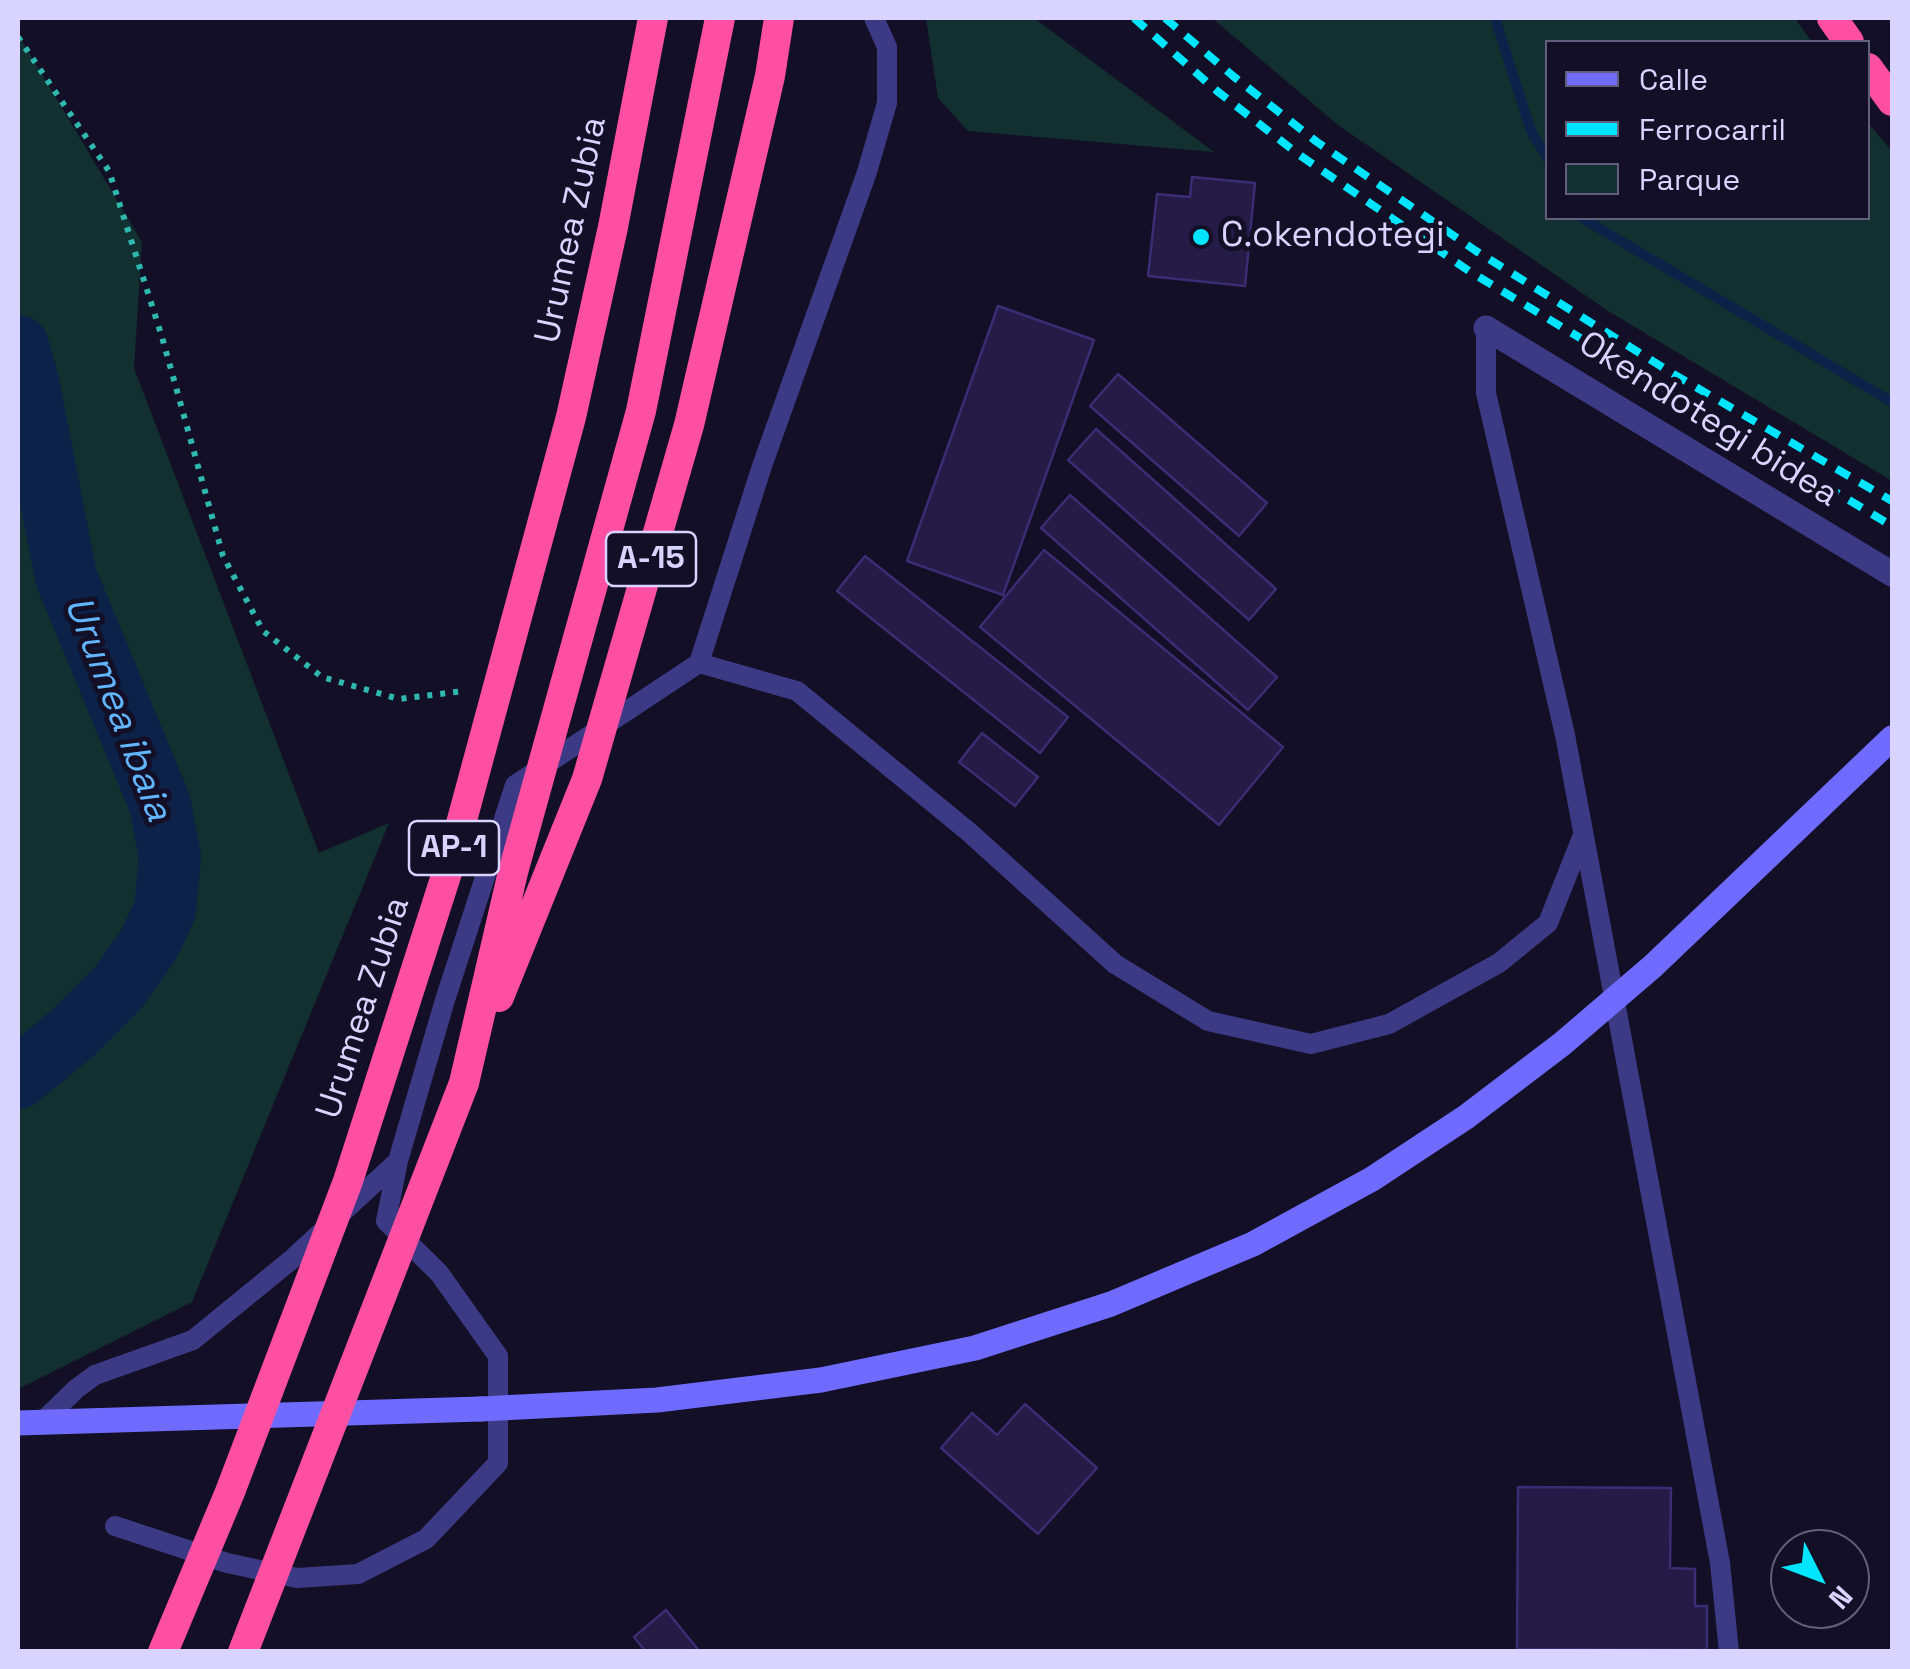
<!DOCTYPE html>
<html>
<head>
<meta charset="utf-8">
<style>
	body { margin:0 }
	#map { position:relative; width:1910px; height:1669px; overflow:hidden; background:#130f26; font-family:"Space Grotesk",sans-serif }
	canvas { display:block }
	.frame { position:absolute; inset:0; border:20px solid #d9d4ff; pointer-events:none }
	.legend { position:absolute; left:1545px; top:40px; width:325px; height:180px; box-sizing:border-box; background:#130f26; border:2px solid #625e7d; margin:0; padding:12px 18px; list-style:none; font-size:30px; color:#d9d4ff }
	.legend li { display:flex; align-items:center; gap:20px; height:50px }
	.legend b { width:50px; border:2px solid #625e7d }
	.north { position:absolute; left:1770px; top:1529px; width:100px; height:100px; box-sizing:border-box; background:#130f26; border:2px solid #625e7d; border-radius:50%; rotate:132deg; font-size:28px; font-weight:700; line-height:40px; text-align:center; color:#d9d4ff }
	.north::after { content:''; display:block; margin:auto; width:35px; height:45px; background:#00e5ff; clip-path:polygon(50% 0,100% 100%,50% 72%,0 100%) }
</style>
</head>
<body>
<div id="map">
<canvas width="1910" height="1669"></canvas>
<div class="frame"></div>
<ul class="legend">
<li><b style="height:12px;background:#6f6bff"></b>Calle</li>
<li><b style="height:12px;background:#00e5ff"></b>Ferrocarril</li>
<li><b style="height:28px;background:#12302f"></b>Parque</li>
</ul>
<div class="north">N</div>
</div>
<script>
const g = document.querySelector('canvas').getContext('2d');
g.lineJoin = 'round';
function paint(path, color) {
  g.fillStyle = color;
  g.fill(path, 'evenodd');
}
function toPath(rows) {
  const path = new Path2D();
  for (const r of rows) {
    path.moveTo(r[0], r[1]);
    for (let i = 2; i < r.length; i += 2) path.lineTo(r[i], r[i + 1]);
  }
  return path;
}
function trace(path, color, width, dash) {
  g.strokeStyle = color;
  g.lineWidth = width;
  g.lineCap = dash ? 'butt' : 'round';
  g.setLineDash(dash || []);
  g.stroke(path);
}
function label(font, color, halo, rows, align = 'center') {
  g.font = font + ' "Space Grotesk",sans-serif';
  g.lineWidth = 10;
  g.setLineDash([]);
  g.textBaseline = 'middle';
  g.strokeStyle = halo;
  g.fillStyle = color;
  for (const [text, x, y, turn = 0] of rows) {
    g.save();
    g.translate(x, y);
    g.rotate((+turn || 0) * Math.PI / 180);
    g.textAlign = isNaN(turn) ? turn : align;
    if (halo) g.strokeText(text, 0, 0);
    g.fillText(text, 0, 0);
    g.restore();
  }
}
const green = toPath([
	[926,18,1034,18,1214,152,968,131,938,98],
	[1212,18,1795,18,1812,42,1548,42,1548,218,1868,218,1868,123,1892,151,1892,481,1608,311,1338,125],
	[18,34,142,242,134,368,319,853,389,823,192,1302,18,1389]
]);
const stream = toPath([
	[1495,18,1531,131,1548,159],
	[1582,218,1892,402]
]);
const river = toPath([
	[18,346,28,381,66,577,160,804,170,857,165,910,149,944,118,988,74,1032,18,1078]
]);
const building = toPath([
	[1192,177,1255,183,1245,286,1148,276,1157,194,1190,197,1192,177],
	[998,306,1094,340,1003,595,907,561,998,306],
	[1118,374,1267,503,1239,536,1090,406,1118,374],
	[1096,429,1276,589,1249,620,1068,460,1096,429],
	[1070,495,1277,677,1248,710,1041,528,1070,495],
	[1044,550,1283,747,1219,825,980,627,1044,550],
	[865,556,1068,717,1040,753,837,591,865,556],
	[982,733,1038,777,1015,806,959,762,982,733],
	[1025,1404,1097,1468,1038,1534,941,1448,972,1413,997,1435,1025,1404],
	[1518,1487,1671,1488,1670,1568,1695,1569,1695,1606,1707,1606,1707,1650,1517,1649,1518,1487],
	[666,1610,700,1652,646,1652,634,1637,666,1610]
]);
const path = toPath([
	[18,37,109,171,162,337,223,556,263,631,322,677,399,699,464,691]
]);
const service = toPath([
	[1486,328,1486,393,1565,735,1720,1563,1729,1652],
	[699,663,797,691,969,832,1115,964,1208,1021,1311,1044,1389,1024,1499,963,1548,923,1583,835],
	[42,1422,76,1389,95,1375,193,1340,291,1260,398,1161,445,1000,515,785,699,663,762,466,867,172,887,103,887,47,874,18],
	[115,1526,227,1563,297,1578,358,1574,426,1539,498,1463,498,1356,439,1273,386,1221,398,1161]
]);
const minor = toPath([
	[1486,328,1892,574]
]);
const secondary = toPath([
	[18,1423,481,1409]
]);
const motorway = toPath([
	[1832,18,1849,42],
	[1868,68,1892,101]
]);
const rail = toPath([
	[1134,18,1217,91,1298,154,1469,271,1892,526],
	[1165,18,1233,76,1317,142,1476,251,1675,375,1892,501]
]);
const secondaryBridge = toPath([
	[481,1409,657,1400,821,1380,975,1348,1111,1304,1253,1244,1372,1179,1466,1117,1562,1044,1653,966,1892,738]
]);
const motorwayBridge = toPath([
	[499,997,587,779,689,425,770,76,779,18],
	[163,1652,230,1492,348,1181,452,857,571,417,613,227,653,18],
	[243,1652,464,1083,513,872,641,411,720,18]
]);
const markers = [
	[1201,237,10,"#00e5ff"]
];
const shields = [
	[651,559,90],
	[454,848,90]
];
const shieldNames = [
	["A-15",651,559],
	["AP-1",454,848]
];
const streetNames = [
	["Urumea Zubia",572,230,-78],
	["Okendotegi bidea",1708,420,32],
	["Urumea Zubia",364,1008,-72]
];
const poiNames = [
	["C.okendotegi",1221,237]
];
const waterNames = [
	["Urumea ibaia",117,709,69]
];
paint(green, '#12302f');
trace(stream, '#0c2248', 10);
trace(river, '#0c2248', 62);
paint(building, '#241b47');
trace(building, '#3b2d73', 2.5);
trace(path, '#2fb8b0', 6, [5, 8]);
trace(service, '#3d3a85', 20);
trace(minor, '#3d3a85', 25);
trace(secondary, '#6f6bff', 25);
trace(motorway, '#ff4fa3', 30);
trace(rail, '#00e5ff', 8, [15, 12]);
trace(secondaryBridge, '#6f6bff', 25);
trace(motorwayBridge, '#ff4fa3', 30);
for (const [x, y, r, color] of markers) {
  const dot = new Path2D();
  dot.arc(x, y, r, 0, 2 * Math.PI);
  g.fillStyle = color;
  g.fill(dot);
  trace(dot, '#130f26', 4);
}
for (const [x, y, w] of shields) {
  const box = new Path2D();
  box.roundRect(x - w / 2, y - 27, w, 54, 8);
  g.fillStyle = '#130f26';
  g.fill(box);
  trace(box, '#d9d4ff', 2.5);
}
label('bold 32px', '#d9d4ff', null, shieldNames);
label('35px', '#d9d4ff', '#130f26', streetNames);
label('35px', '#d9d4ff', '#130f26', poiNames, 'left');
label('italic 38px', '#62b6ff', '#130f26', waterNames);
</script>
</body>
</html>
